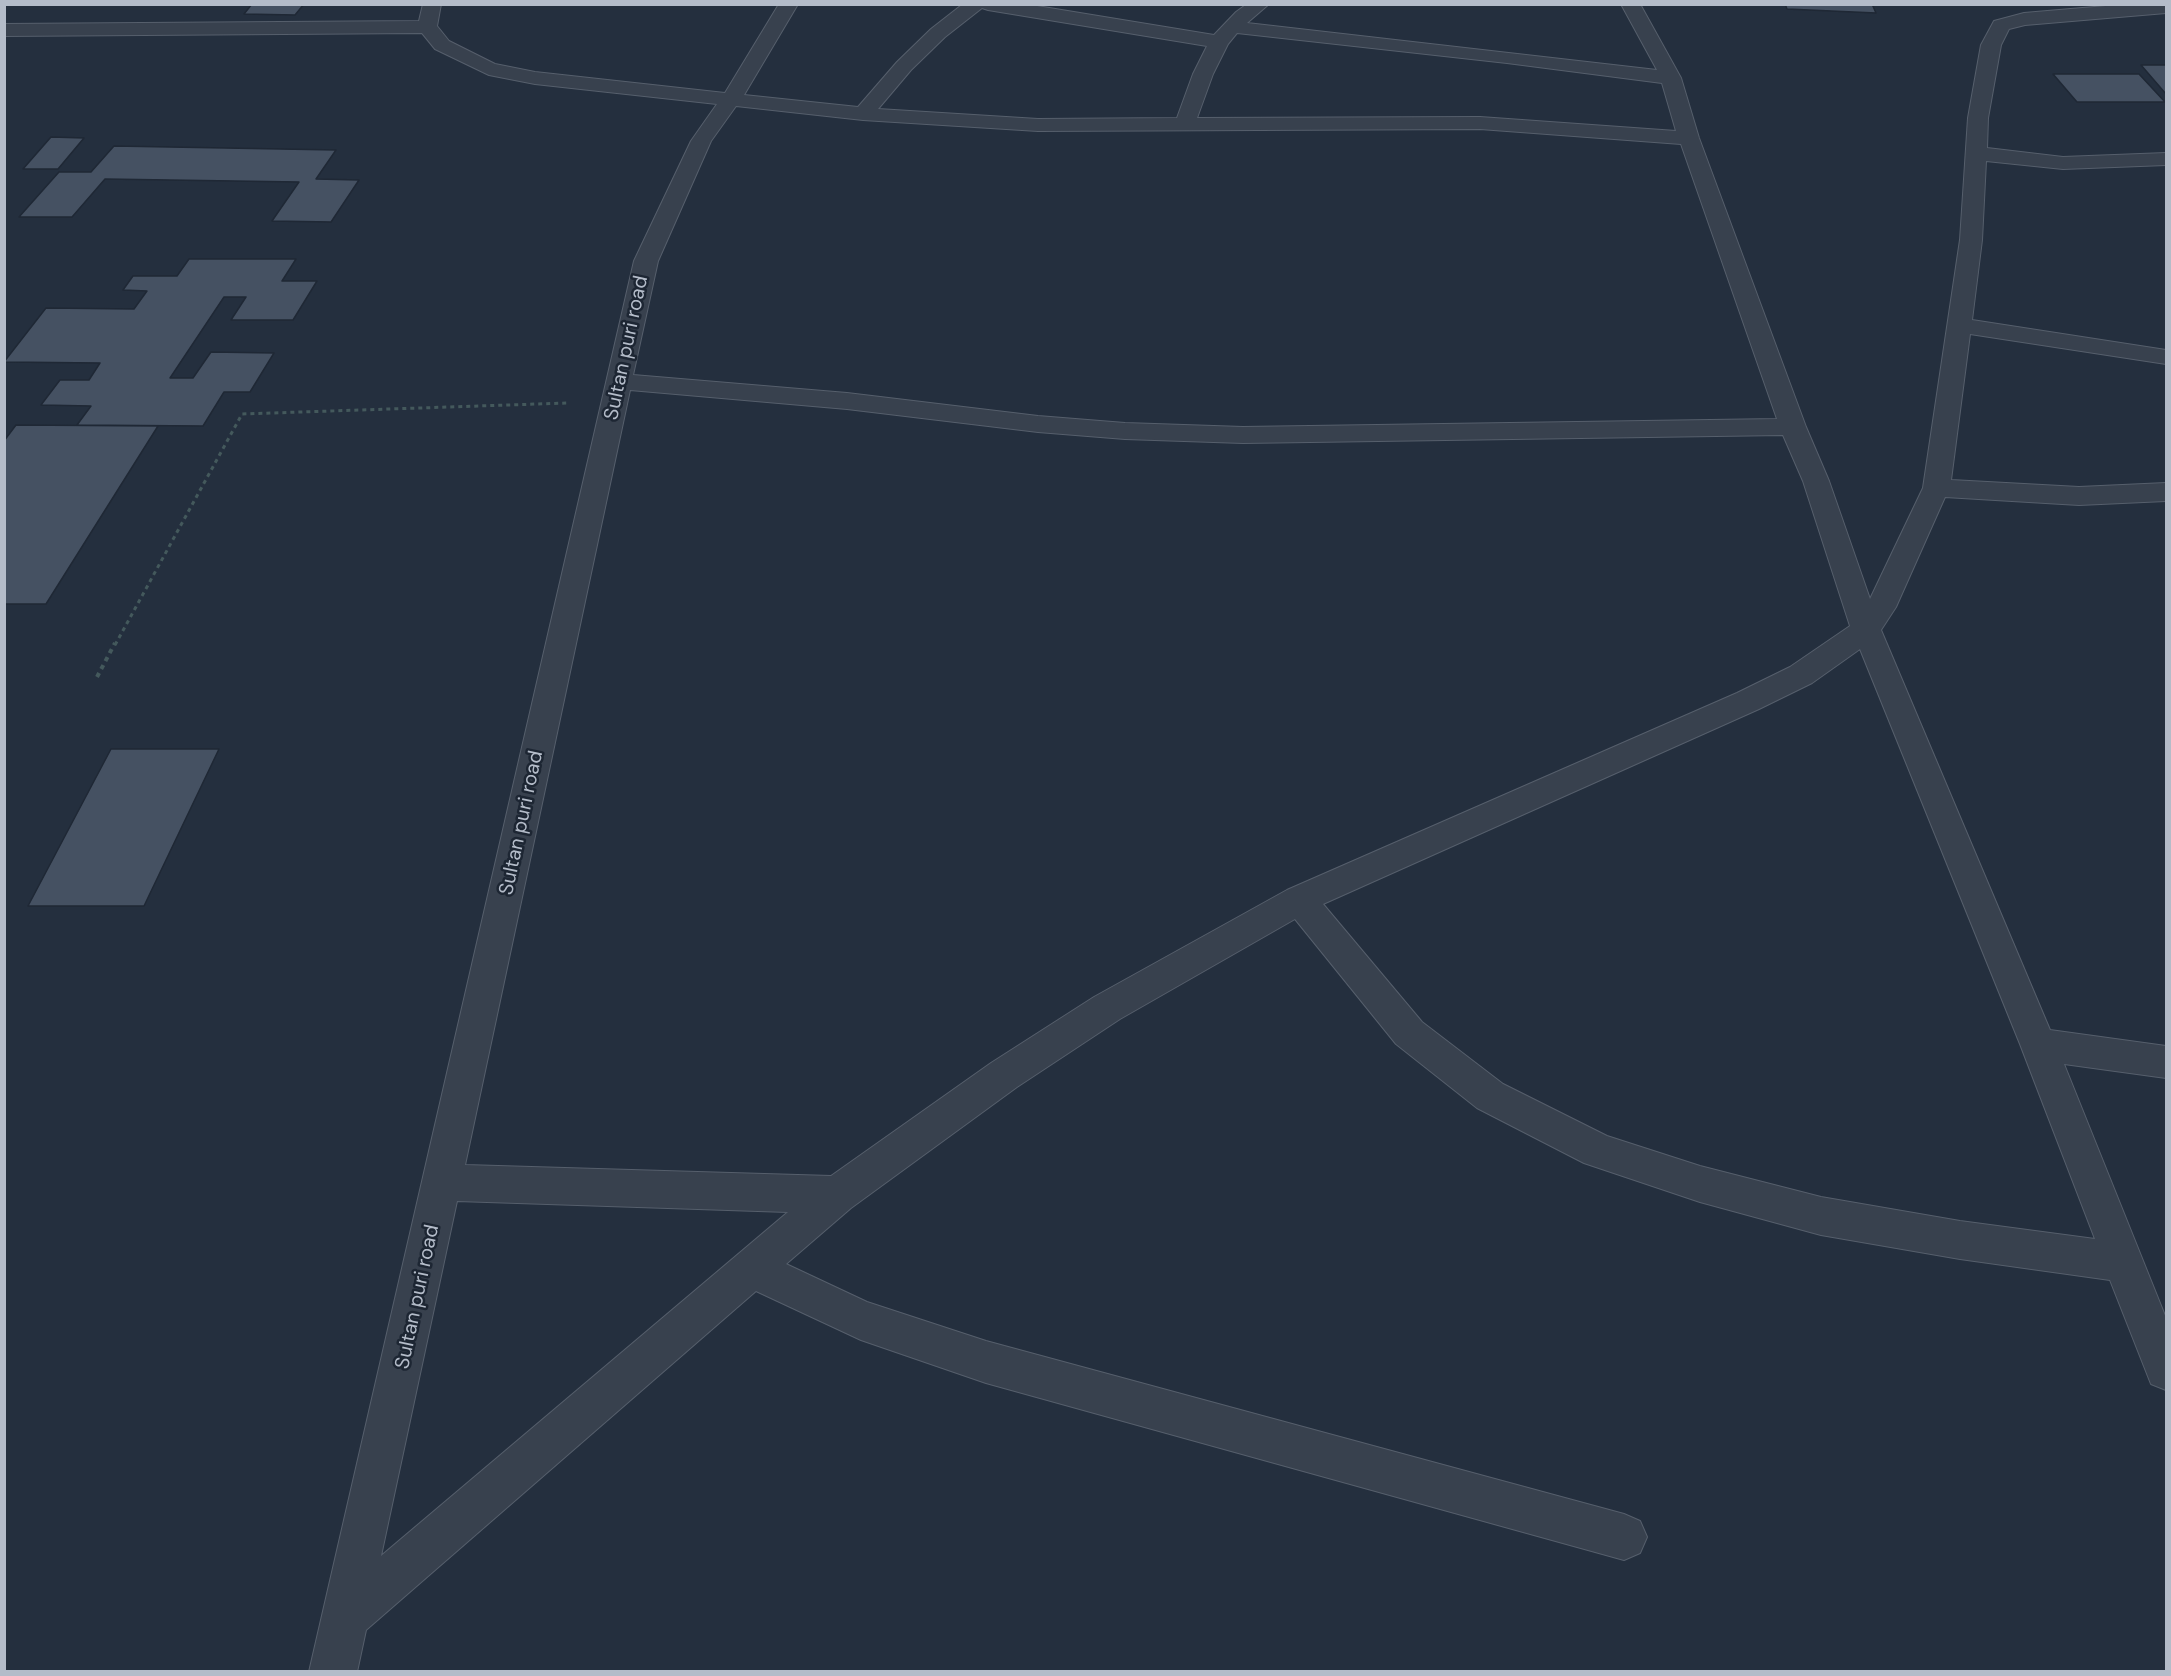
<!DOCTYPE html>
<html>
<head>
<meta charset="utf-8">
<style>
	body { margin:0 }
	#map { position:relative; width:2171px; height:1676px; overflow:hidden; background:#242f3e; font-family:"DM Sans",sans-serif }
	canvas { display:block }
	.frame { position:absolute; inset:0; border:6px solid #b4bcc9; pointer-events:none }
</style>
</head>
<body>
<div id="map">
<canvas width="2171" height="1676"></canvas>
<div class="frame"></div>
</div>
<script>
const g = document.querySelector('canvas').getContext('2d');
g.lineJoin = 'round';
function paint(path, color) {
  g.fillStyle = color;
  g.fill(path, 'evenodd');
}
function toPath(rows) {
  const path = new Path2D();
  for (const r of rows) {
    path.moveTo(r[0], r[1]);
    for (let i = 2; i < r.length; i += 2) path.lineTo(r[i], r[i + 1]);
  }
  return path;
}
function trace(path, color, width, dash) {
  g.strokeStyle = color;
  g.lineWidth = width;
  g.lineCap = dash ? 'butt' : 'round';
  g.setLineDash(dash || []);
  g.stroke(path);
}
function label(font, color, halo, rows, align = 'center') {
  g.font = font + ' "DM Sans",sans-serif';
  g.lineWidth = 5;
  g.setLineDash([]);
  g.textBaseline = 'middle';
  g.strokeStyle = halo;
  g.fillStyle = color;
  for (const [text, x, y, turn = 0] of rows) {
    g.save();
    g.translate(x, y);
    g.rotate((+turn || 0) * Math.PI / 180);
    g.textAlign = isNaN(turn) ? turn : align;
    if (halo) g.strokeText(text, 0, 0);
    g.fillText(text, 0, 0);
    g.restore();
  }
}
const building = toPath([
	[252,4,304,4,295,15,244,14,252,4],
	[1785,4,1872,4,1876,13,1787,9,1785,4],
	[2141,65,2166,65,2166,94,2141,65],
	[2053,74,2139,74,2165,102,2077,102,2053,74],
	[51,137,84,138,58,169,23,169,51,137],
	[114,146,336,150,316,179,359,180,331,222,272,221,299,182,105,179,72,217,19,217,59,172,91,172,114,146],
	[189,259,296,259,282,281,317,281,293,320,231,320,246,297,224,297,170,378,193,378,211,352,274,353,250,392,224,392,203,426,77,425,91,406,41,405,60,380,89,380,100,363,4,362,46,308,134,309,147,291,123,290,133,276,177,276,189,259],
	[16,425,158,426,46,604,4,604,4,441,16,425],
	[111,749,219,749,144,906,28,906,111,749]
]);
const pathFar1 = toPath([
	[115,645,242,414,567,403]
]);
const path = toPath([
	[97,677,115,643]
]);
const street = toPath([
	[423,4,441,4,437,26,449,41,495,64,535,72,725,93,779,4,798,4,744,95,858,107,897,62,931,29,963,4,1025,4,1214,35,1236,12,1247,4,1269,4,1247,23,1657,70,1621,4,1640,4,1681,78,1699,138,1806,427,1829,481,1870,599,1923,488,1960,240,1968,118,1981,45,1994,21,2024,13,2129,4,2166,4,2166,13,2025,25,2009,29,2001,45,1988,118,1987,148,2063,157,2166,153,2166,165,2063,169,1986,161,1982,240,1972,320,2166,350,2166,364,1970,334,1951,480,2079,487,2166,483,2166,501,2079,505,1945,497,1896,607,1881,630,2050,1030,2166,1046,2166,1078,2064,1064,2166,1318,2166,1390,2151,1384,2110,1280,1960,1259,1821,1235,1700,1202,1584,1163,1477,1108,1396,1044,1295,919,1120,1019,1017,1087,851,1208,786,1264,867,1302,986,1341,1624,1514,1640,1521,1647,1537,1640,1553,1624,1560,986,1383,861,1340,756,1291,366,1630,357,1672,309,1672,634,261,691,141,717,104,535,84,489,75,435,49,422,33,4,36,4,24,419,21,423,4],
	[982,8,988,10,1207,46,1193,74,1177,118,1038,119,878,109,911,70,945,37,982,8],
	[1237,33,1507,63,1662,83,1676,131,1480,117,1197,118,1213,74,1228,44,1237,33],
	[736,106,863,120,1038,131,1480,129,1681,144,1777,419,1243,427,1125,423,1038,416,847,393,633,375,658,261,711,141,736,106],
	[630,390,847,409,1038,432,1125,439,1243,443,1783,435,1803,481,1850,626,1790,667,1737,693,1287,890,1094,997,991,1063,831,1176,465,1165,630,390],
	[1860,649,2020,1044,2095,1239,1960,1221,1821,1197,1700,1166,1607,1136,1503,1084,1422,1022,1323,904,1759,709,1812,683,1860,649],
	[457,1201,788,1212,381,1556,457,1201]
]);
const streetNames = [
	["Sultan puri road",627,348,-78],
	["Sultan puri road",522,823,-78],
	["Sultan puri road",418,1297,-78]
];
paint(building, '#455162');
trace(building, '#1f2835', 1.5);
trace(street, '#565f6c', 2);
trace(pathFar1, '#44595c', 3, [4, 4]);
trace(path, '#44595c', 4, [4.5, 4.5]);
paint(street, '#38414e');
label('20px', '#b4bcc9', '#1d2633', streetNames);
</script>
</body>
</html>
